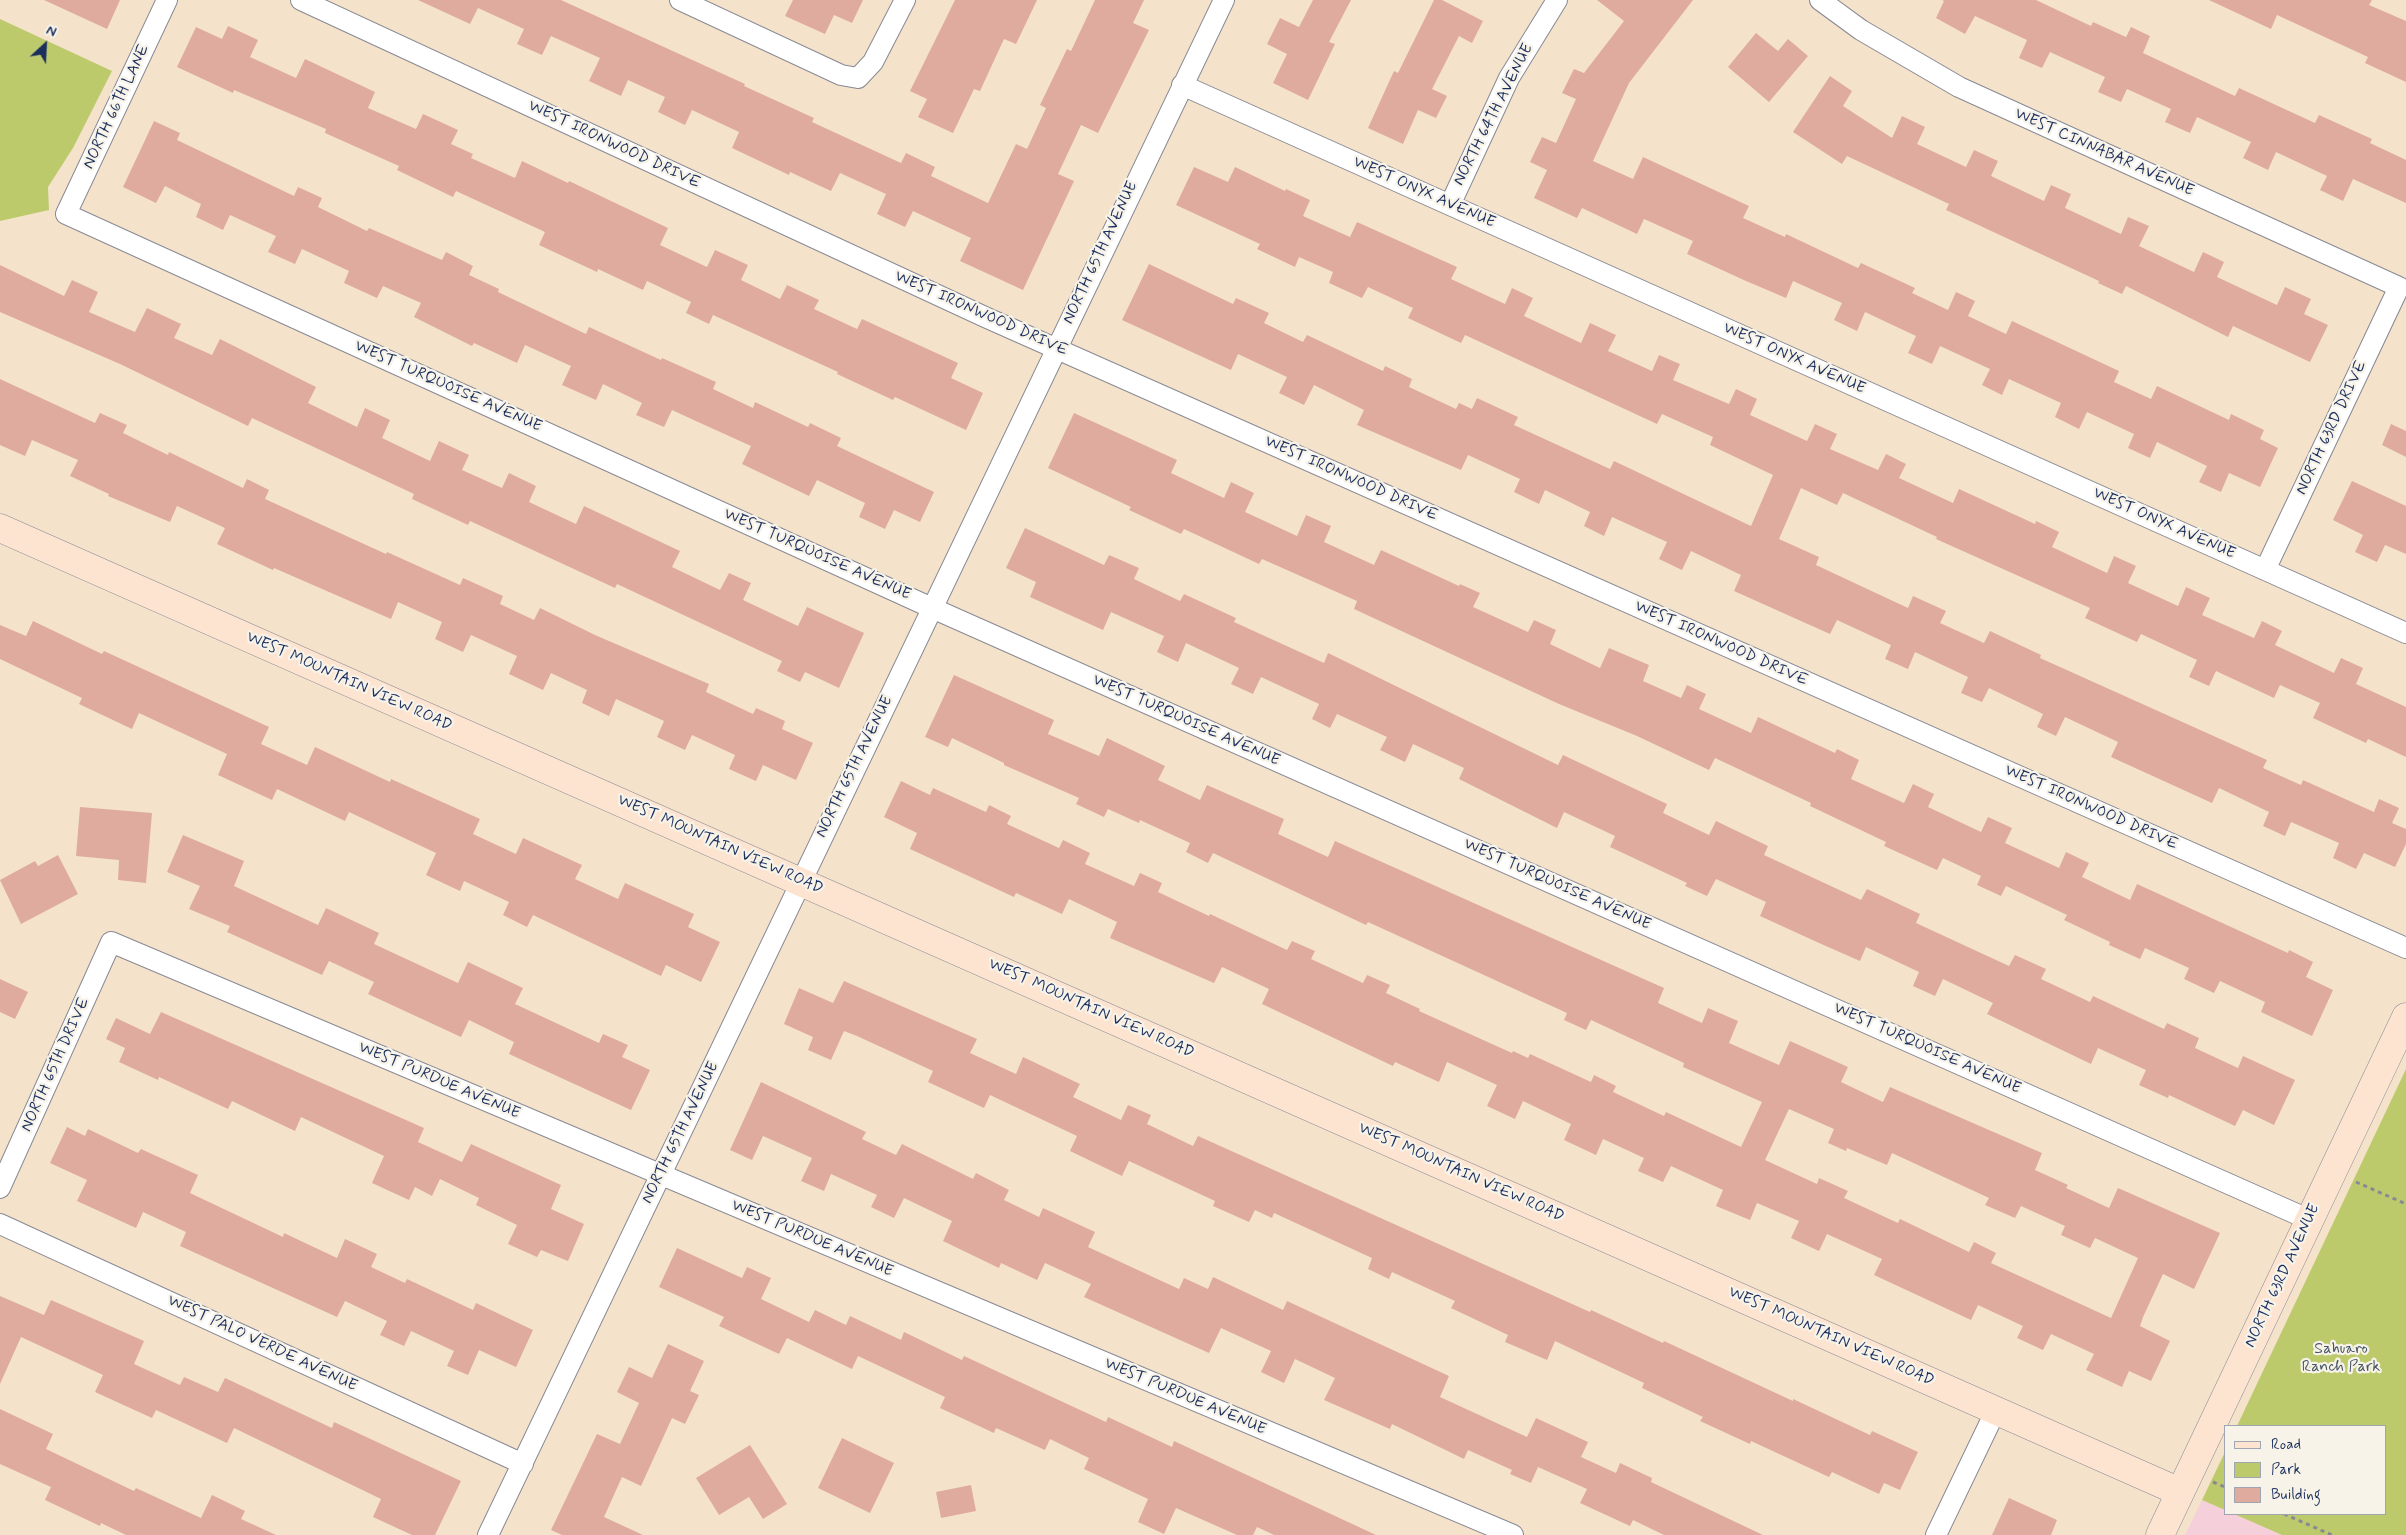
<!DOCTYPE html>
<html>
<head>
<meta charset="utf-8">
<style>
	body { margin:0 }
	#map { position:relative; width:2406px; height:1535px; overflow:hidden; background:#f4e3ca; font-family:Mynerve,sans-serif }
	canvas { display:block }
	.legend { position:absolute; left:2224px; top:1425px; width:162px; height:90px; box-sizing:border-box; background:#f7f3e8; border:1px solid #9fa5b1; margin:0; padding:6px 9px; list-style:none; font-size:15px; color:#1b2f5e }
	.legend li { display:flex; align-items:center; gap:10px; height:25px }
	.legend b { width:25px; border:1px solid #9fa5b1 }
	.north { position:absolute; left:20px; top:20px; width:50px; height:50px; -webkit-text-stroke:4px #f7f3e8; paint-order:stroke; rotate:25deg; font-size:14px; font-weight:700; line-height:20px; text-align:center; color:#1b2f5e }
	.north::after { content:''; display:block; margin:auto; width:18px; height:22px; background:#1b2f5e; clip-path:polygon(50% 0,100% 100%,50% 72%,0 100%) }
</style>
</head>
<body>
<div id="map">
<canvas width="2406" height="1535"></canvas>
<ul class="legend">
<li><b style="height:6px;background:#fde4d0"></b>Road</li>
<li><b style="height:14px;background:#bdca6c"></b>Park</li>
<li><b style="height:14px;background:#dfab9e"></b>Building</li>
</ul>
<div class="north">N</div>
</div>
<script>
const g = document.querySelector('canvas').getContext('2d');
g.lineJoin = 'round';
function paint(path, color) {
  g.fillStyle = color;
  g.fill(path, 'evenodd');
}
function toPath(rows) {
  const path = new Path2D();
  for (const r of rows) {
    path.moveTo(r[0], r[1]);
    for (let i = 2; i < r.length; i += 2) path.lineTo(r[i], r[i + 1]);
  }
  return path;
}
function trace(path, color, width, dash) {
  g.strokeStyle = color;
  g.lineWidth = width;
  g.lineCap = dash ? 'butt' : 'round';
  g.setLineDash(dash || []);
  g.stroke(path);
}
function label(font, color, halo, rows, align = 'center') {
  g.font = font + ' Mynerve,sans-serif';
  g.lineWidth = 4.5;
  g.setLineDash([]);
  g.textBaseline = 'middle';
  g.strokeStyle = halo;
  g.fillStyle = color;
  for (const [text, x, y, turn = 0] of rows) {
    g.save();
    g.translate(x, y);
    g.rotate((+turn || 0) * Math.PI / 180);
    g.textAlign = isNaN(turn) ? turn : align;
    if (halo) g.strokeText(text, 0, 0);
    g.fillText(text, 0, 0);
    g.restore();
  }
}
const built = toPath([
	[2202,1500,2225,1510,2225,1514,2234,1514,2282,1535,2185,1535]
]);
const green = toPath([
	[0,19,112,71,73,148,48,187,49,210,0,221],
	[2406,1069,2406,1535,2282,1535,2234,1514,2385,1514,2385,1426,2237,1426],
	[2225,1452,2225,1510,2202,1500]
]);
const building = toPath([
	[44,0,120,0,107,29],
	[418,0,561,0,745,84,744,86,814,118,812,122,901,163,906,153,935,167,931,176,988,203,1016,144,1027,149,1046,108,1040,105,1067,49,1071,51,1095,0,1144,0,1133,23,1149,30,1098,133,1081,125,1058,174,1074,181,1023,290,960,261,971,238,913,211,905,227,877,214,886,194,840,173,831,191,790,172,789,175,732,148,739,132,692,110,685,125,658,112,665,97,628,80,621,96,589,81,600,58,551,36,542,55,517,44,524,29,478,8,470,24],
	[793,0,863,0,852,23,834,15,825,34,785,16],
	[955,0,1037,0,1016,44,1004,39,980,91,974,89,953,133,918,117,927,99,910,91],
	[1313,0,1351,0,1329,42,1335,44,1308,100,1273,83,1287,54,1267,44,1280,18,1299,27],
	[1434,0,1442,0,1483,21,1472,43,1459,36,1432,89,1447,96,1436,118,1418,110,1403,144,1368,128,1394,71,1398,73],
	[1597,0,1693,0,1629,83,1593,161,1633,179,1643,157,1749,206,1743,218,1785,237,1786,234,1858,268,1861,263,1915,288,1912,293,1948,310,1956,292,1975,301,1968,316,2006,334,2012,321,2119,371,2114,382,2151,399,2157,386,2229,420,2231,414,2264,430,2260,439,2278,448,2260,487,2229,473,2221,492,2199,482,2207,466,2157,442,2150,458,2128,448,2134,434,2087,412,2079,429,2055,417,2061,403,2009,379,2002,395,1982,385,1990,369,1940,346,1932,364,1908,353,1916,336,1865,312,1857,331,1834,320,1842,303,1793,281,1786,298,1746,281,1687,254,1693,241,1644,219,1637,234,1582,208,1577,218,1534,198,1547,170,1530,162,1542,137,1556,143,1576,99,1562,93,1574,69,1584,73,1624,21],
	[1942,0,2036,0,2091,26,2093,22,2126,37,2131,27,2150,36,2143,53,2235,96,2239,88,2315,123,2319,115,2372,139,2370,143,2406,160,2406,203,2353,179,2343,201,2320,190,2327,176,2276,152,2268,170,2243,158,2251,142,2197,117,2190,133,2165,122,2171,109,2127,89,2121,102,2098,92,2105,77,2050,52,2042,68,2019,58,2027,40,1975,16,1965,34,1936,18,1944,1],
	[2209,0,2372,0,2369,5,2406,21,2406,82,2365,63,2368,57,2277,15,2271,29],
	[228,26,258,40,250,57,296,78,305,59,375,92,368,108,416,129,423,114,458,130,451,144,473,154,471,158,515,178,522,161,568,183,569,181,668,228,660,245,707,267,715,250,748,265,741,280,780,299,787,285,819,300,814,309,857,329,862,319,958,363,951,378,983,393,966,430,895,397,893,400,837,374,838,372,713,315,709,324,686,313,691,302,647,281,643,290,598,269,597,272,539,245,545,232,456,191,453,197,397,170,399,166,325,133,326,129,234,90,233,93,177,67,196,27,222,39],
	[1756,33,1778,51,1788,39,1808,56,1769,102,1728,67],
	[1830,76,1852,91,1843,106,1892,138,1902,116,1925,127,1917,144,1966,167,1974,150,1998,161,1991,176,2044,201,2051,185,2071,194,2065,208,2121,234,2128,217,2149,226,2139,246,2194,272,2203,252,2224,262,2217,277,2277,305,2285,287,2311,299,2304,314,2328,325,2310,362,2233,326,2228,337,2126,286,2122,294,2098,283,2099,281,1946,210,1949,204,1847,156,1842,164,1793,132],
	[154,121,180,133,177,140,294,196,298,187,322,198,318,207,367,231,369,228,442,260,446,252,473,266,469,275,499,289,498,292,586,334,589,327,661,360,662,358,716,382,713,389,753,408,755,402,808,427,810,423,841,438,837,446,934,492,920,522,894,510,885,529,859,517,865,503,817,480,809,496,742,464,751,446,698,422,672,410,664,427,636,415,642,403,603,384,596,400,562,385,571,366,525,345,517,363,474,343,472,346,414,317,421,303,383,286,377,298,344,283,349,271,302,249,295,264,268,252,276,236,230,215,223,230,196,217,201,204,165,186,156,203,123,187],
	[1194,167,1228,182,1235,167,1285,191,1286,189,1310,200,1303,216,1350,237,1357,222,1457,267,1451,279,1505,304,1512,288,1533,298,1524,316,1581,343,1590,323,1616,335,1608,351,1652,371,1659,355,1680,364,1673,380,1729,404,1736,389,1757,399,1750,415,1807,441,1815,424,1837,434,1830,449,1878,470,1886,454,1906,464,1899,478,1953,503,1959,489,2035,524,2036,521,2059,532,2052,547,2107,573,2114,556,2136,566,2128,583,2178,606,2186,587,2210,598,2202,615,2254,638,2262,621,2282,631,2275,645,2334,673,2341,658,2363,668,2356,684,2406,707,2406,757,2368,739,2366,743,2313,718,2320,703,2280,685,2274,698,2216,671,2209,686,2189,677,2197,660,2141,634,2137,642,2085,618,2090,608,1936,539,1937,537,1843,493,1837,505,1801,488,1779,539,1819,557,1816,565,1908,608,1913,596,1946,611,1940,623,1984,643,1990,631,2041,655,2040,658,2267,760,2263,768,2301,785,2303,780,2374,812,2379,799,2399,808,2392,823,2406,829,2406,844,2395,867,2364,853,2356,869,2333,858,2339,843,2291,822,2285,836,2263,826,2269,812,2219,788,2212,803,2111,757,2118,742,2065,717,2056,736,2037,727,2043,714,1989,688,1982,702,1961,693,1968,677,1915,652,1908,669,1885,659,1891,645,1837,620,1830,634,1734,591,1741,575,1691,551,1682,570,1659,559,1667,542,1612,517,1604,536,1584,526,1590,512,1545,490,1539,504,1514,492,1520,479,1468,455,1461,470,1357,425,1364,410,1314,385,1304,405,1279,393,1287,377,1238,354,1231,370,1122,320,1149,264,1233,304,1236,298,1269,313,1264,323,1303,342,1307,335,1383,371,1385,366,1412,379,1409,387,1456,409,1459,403,1472,409,1477,398,1518,417,1514,425,1610,469,1614,461,1751,526,1773,475,1710,445,1713,437,1662,414,1657,424,1465,335,1461,343,1408,318,1413,308,1368,287,1362,298,1329,283,1333,272,1299,257,1295,267,1257,249,1260,244,1176,205],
	[0,265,64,296,72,280,98,292,89,312,135,332,147,308,181,324,174,338,212,355,220,339,316,387,308,403,357,427,365,408,390,420,382,438,430,461,439,441,469,455,462,470,502,488,509,473,536,486,529,502,576,524,584,506,680,551,672,567,720,590,729,573,751,583,743,600,798,626,807,607,864,633,839,688,805,672,800,682,777,671,782,661,617,584,615,588,470,521,468,525,412,499,414,494,252,418,248,426,120,364,0,312],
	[0,379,95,423,100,413,127,425,123,433,168,455,169,452,243,488,247,479,269,490,265,499,386,554,387,552,460,585,463,578,503,596,500,604,534,620,540,608,595,635,709,684,706,692,753,714,756,708,785,721,782,729,813,743,796,780,763,765,756,781,729,769,735,755,692,735,685,750,657,737,664,721,616,699,609,716,582,703,587,690,551,673,543,690,509,674,517,656,471,635,463,652,435,639,442,622,398,602,391,619,274,568,273,570,217,544,225,528,177,506,170,522,108,496,109,494,70,476,78,460,32,440,25,456,0,445],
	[1074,413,1177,460,1171,473,1224,498,1231,482,1254,493,1245,512,1297,536,1306,515,1331,526,1324,542,1374,565,1381,550,1459,586,1460,584,1480,593,1473,607,1528,632,1534,620,1556,630,1550,644,1600,668,1609,648,1649,665,1643,681,1681,698,1687,685,1706,694,1699,709,1751,733,1758,717,1835,753,1837,749,1859,760,1851,779,1904,803,1913,784,1934,794,1928,807,1981,832,1988,817,2012,828,2005,843,2059,868,2066,852,2089,863,2082,877,2130,900,2137,884,2288,953,2289,950,2313,962,2306,977,2333,990,2312,1036,2261,1012,2265,1002,2220,981,2214,993,2184,979,2189,968,2145,948,2140,959,2109,945,2110,942,2064,920,2067,915,2006,886,2001,896,1977,885,1981,876,1943,858,1937,870,1884,846,1886,842,1810,806,1811,803,1715,758,1709,770,1637,736,1559,704,1354,609,1357,601,1262,559,1259,564,1184,529,1181,534,1129,510,1131,507,1048,468],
	[2391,424,2406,431,2406,457,2382,445],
	[2352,481,2406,506,2406,554,2385,545,2377,562,2355,552,2363,535,2333,520],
	[1025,528,1104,565,1109,555,1139,568,1134,579,1180,601,1184,594,1236,618,1234,622,1324,663,1328,653,1558,765,1563,755,1667,804,1663,813,1709,835,1716,821,1768,846,1764,855,1861,900,1867,889,1920,914,1916,923,2009,966,2015,955,2046,969,2041,979,2090,1002,2093,996,2164,1029,2167,1023,2199,1038,2195,1048,2238,1068,2243,1056,2295,1080,2274,1125,2243,1110,2235,1126,2169,1095,2168,1098,2139,1085,2146,1070,2098,1048,2091,1064,1987,1014,1993,1003,1943,979,1935,996,1913,986,1919,972,1866,947,1860,961,1819,943,1760,916,1766,902,1716,879,1707,896,1685,886,1687,883,1610,847,1615,836,1564,812,1557,828,1459,779,1464,768,1413,744,1405,762,1380,750,1387,737,1337,714,1330,728,1312,719,1319,704,1261,677,1253,694,1231,684,1239,668,1186,643,1178,662,1157,652,1164,636,1111,612,1103,630,1030,597,1036,582,1006,568],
	[33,621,102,654,104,651,269,727,261,744,307,765,315,747,390,782,391,779,480,819,473,834,516,854,523,838,582,865,575,879,618,899,625,883,694,914,688,927,720,942,701,982,666,965,661,976,533,915,527,927,503,915,509,902,464,881,460,891,426,875,436,853,349,812,345,821,277,789,272,800,218,775,227,754,139,713,132,729,79,704,82,698,0,659,0,625,26,636],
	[954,675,1054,720,1048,734,1099,756,1107,738,1165,766,1158,780,1200,800,1207,785,1284,819,1278,834,1328,857,1335,841,1637,976,1664,988,1658,1003,1702,1023,1708,1008,1738,1021,1729,1043,1779,1065,1790,1041,1848,1067,1841,1082,1883,1102,1890,1087,2042,1153,2035,1170,2068,1185,2066,1188,2109,1208,2118,1188,2220,1233,2194,1289,2163,1274,2143,1317,2140,1326,2170,1341,2151,1381,2129,1371,2122,1387,2086,1370,2094,1354,2051,1334,2043,1350,2017,1338,2023,1326,1978,1305,1971,1320,1874,1275,1882,1259,1827,1234,1819,1251,1791,1238,1799,1221,1757,1203,1750,1220,1716,1206,1723,1190,1671,1166,1663,1182,1638,1171,1644,1158,1603,1139,1596,1155,1564,1140,1571,1124,1523,1101,1515,1119,1487,1106,1497,1085,1447,1062,1439,1082,1395,1062,1393,1066,1262,1004,1269,989,1222,967,1214,983,1110,938,1117,922,1069,899,1062,914,1016,893,1014,897,910,849,917,833,884,817,901,781,930,795,933,788,986,812,989,805,1011,816,1007,824,1059,848,1063,840,1090,853,1085,864,1134,886,1140,873,1162,883,1158,892,1209,916,1210,914,1287,950,1292,941,1315,951,1311,959,1363,983,1367,975,1390,985,1386,993,1420,1009,1419,1011,1512,1053,1513,1051,1528,1058,1530,1054,1591,1082,1594,1075,1616,1086,1613,1092,1664,1116,1666,1112,1741,1147,1762,1102,1683,1067,1684,1063,1591,1020,1586,1030,1564,1020,1567,1013,1368,922,1366,925,1213,853,1208,863,1186,852,1190,843,1140,820,1139,823,1108,809,1104,817,1076,804,1079,798,1004,765,1004,763,952,738,948,747,925,737],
	[1789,1109,1834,1129,1828,1143,1846,1151,1847,1148,1887,1165,1892,1153,1989,1198,1985,1205,2015,1218,2021,1206,2065,1226,2061,1235,2090,1248,2095,1238,2138,1258,2111,1318,1991,1263,1996,1253,1974,1242,1969,1252,1900,1219,1898,1223,1844,1198,1848,1191,1819,1178,1817,1184,1765,1160],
	[80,807,152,813,146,883,118,880,119,860,76,856],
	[183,835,244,861,234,886,318,925,326,908,379,933,374,944,458,983,468,962,523,988,515,1004,599,1043,603,1034,628,1045,622,1057,650,1070,631,1110,509,1054,514,1042,469,1020,461,1037,368,994,374,982,329,961,322,975,227,932,230,926,189,909,200,886,167,872],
	[58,855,78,894,21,924,0,880,35,861,38,866],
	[0,979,28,992,15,1019,0,1012],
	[844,981,977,1039,970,1053,1016,1074,1023,1057,1080,1084,1073,1097,1121,1120,1128,1105,1151,1115,1147,1124,1193,1146,1198,1136,1590,1312,1591,1310,1663,1343,1664,1341,1793,1401,1793,1399,1870,1435,1872,1431,1918,1452,1900,1490,1884,1483,1879,1494,1832,1472,1829,1477,1751,1441,1750,1444,1700,1421,1703,1417,1642,1388,1644,1383,1555,1341,1547,1360,1505,1342,1508,1335,1451,1308,1455,1301,1392,1272,1389,1279,1368,1269,1372,1258,1274,1213,1272,1218,1255,1210,1249,1222,1213,1206,1215,1201,1129,1161,1122,1176,1070,1151,1077,1136,990,1095,984,1108,928,1082,933,1071,857,1036,844,1031,831,1060,808,1050,813,1037,784,1024,799,988,833,1003],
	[161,1012,424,1128,418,1142,462,1162,471,1144,561,1185,551,1209,584,1224,568,1261,541,1250,537,1257,508,1244,517,1225,476,1205,479,1198,440,1179,432,1196,415,1187,409,1200,372,1183,384,1156,301,1117,295,1131,232,1101,228,1109,159,1077,158,1080,119,1062,125,1048,106,1039,116,1018,150,1034],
	[761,1082,866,1132,862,1139,896,1155,902,1144,973,1179,976,1173,1009,1190,1004,1200,1039,1217,1043,1208,1095,1232,1088,1247,1179,1289,1184,1278,1208,1289,1213,1277,1283,1310,1287,1301,1449,1376,1440,1397,1527,1437,1536,1418,1588,1442,1581,1457,1616,1473,1620,1463,1652,1478,1651,1482,1763,1535,1664,1535,1633,1520,1630,1526,1580,1503,1587,1489,1538,1467,1531,1483,1510,1474,1512,1470,1468,1450,1464,1459,1392,1424,1390,1429,1324,1400,1335,1378,1295,1359,1284,1383,1261,1372,1271,1351,1221,1328,1209,1353,1084,1297,1091,1284,1045,1263,1037,1280,1001,1263,999,1268,943,1241,952,1221,904,1198,894,1218,871,1207,877,1195,831,1174,824,1191,801,1181,812,1158,763,1136,752,1160,730,1150],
	[67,1127,85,1136,88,1129,138,1153,141,1149,198,1175,190,1193,283,1237,284,1233,337,1258,345,1239,377,1254,371,1267,405,1283,407,1279,473,1310,476,1303,533,1330,516,1367,479,1350,468,1375,447,1366,454,1351,411,1331,404,1346,380,1335,387,1321,345,1301,337,1317,180,1246,186,1232,143,1212,136,1228,77,1201,87,1180,50,1163],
	[677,1248,742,1278,747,1267,771,1278,761,1299,809,1322,815,1310,846,1325,850,1316,901,1340,904,1332,962,1360,964,1356,1106,1422,1108,1417,1172,1447,1174,1441,1376,1535,1274,1535,1257,1527,1253,1535,1237,1535,1176,1508,1164,1534,1138,1522,1148,1499,1084,1469,1089,1458,1050,1439,1045,1450,996,1428,994,1433,940,1408,945,1397,858,1356,852,1369,787,1338,779,1354,719,1326,724,1317,659,1287],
	[0,1296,44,1315,51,1300,144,1341,134,1364,180,1385,184,1377,218,1392,225,1378,332,1428,334,1422,461,1481,435,1535,412,1535,373,1517,381,1499,234,1428,227,1443,156,1410,152,1418,95,1392,103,1375,21,1337,0,1384],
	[668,1344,704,1361,690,1391,699,1395,685,1424,672,1418,641,1486,622,1477,604,1517,643,1535,562,1535,551,1530,597,1434,620,1444,639,1403,617,1392,629,1367,652,1378],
	[0,1409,53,1434,46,1449,134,1491,136,1488,201,1518,212,1495,245,1511,241,1519,276,1535,126,1535,101,1523,100,1526,45,1500,51,1487,0,1464],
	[842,1438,894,1463,870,1513,818,1488],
	[750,1445,787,1504,763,1519,749,1497,719,1515,696,1478],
	[971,1485,976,1511,941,1518,936,1492],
	[2009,1498,2057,1520,2051,1535,1992,1535]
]);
const path = toPath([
	[2356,1182,2406,1204],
	[2213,1482,2225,1487],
	[2284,1514,2332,1535]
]);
const street = toPath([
	[167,0,66,214,932,608,2310,1220],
	[301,0,985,317,2406,948],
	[680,0,841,75,858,78,873,62,905,0],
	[1820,0,1861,30,1959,87,2399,287,2265,570],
	[1182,85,2406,633],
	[1450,205,1509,78,1557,0],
	[0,1188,111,942,1513,1535],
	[0,1224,523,1464],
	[488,1535,1224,0],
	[1936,1535,1996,1410]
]);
const secondary = toPath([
	[0,528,2180,1492],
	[2160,1535,2406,1017]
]);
const streetNames = [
	["NORTH 66TH LANE",117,107,-65],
	["NORTH 64TH AVENUE",1494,115,-63],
	["WEST IRONWOOD DRIVE",614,145,25],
	["WEST CINNABAR AVENUE",2104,153,24],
	["WEST ONYX AVENUE",1424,193,24],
	["NORTH 65TH AVENUE",1101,253,-65],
	["WEST IRONWOOD DRIVE",981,314,24],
	["WEST ONYX AVENUE",1794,359,24],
	["WEST TURQUOISE AVENUE",448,387,24],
	["NORTH 63RD DRIVE",2332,428,-65],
	["WEST IRONWOOD DRIVE",1351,479,24],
	["WEST ONYX AVENUE",2164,524,24],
	["WEST TURQUOISE AVENUE",817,555,24],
	["WEST IRONWOOD DRIVE",1721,644,24],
	["WEST MOUNTAIN VIEW ROAD",349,682,24],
	["WEST TURQUOISE AVENUE",1186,721,24],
	["NORTH 65TH AVENUE",855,767,-64],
	["WEST IRONWOOD DRIVE",2091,808,24],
	["WEST MOUNTAIN VIEW ROAD",720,845,24],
	["WEST TURQUOISE AVENUE",1557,885,24],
	["WEST MOUNTAIN VIEW ROAD",1091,1009,24],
	["WEST TURQUOISE AVENUE",1927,1049,24],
	["NORTH 65TH DRIVE",56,1065,-66],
	["WEST PURDUE AVENUE",439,1081,23],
	["NORTH 65TH AVENUE",681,1133,-64],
	["WEST MOUNTAIN VIEW ROAD",1461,1173,24],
	["WEST PURDUE AVENUE",812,1239,23],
	["NORTH 63RD AVENUE",2283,1276,-65],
	["WEST MOUNTAIN VIEW ROAD",1831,1337,24],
	["WEST PALO VERDE AVENUE",262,1344,25],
	["WEST PURDUE AVENUE",1185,1397,23]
];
const parkNames = [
	["Sahuaro",2341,1350],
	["Ranch Park",2341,1368]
];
paint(built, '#f5cfda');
paint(green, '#bdca6c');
paint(building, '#dfab9e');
trace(street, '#888994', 22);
trace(secondary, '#888994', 29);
trace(path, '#888994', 3, [4, 4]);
trace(street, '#fff', 20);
trace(secondary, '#fde4d0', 28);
label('16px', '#1b2f5e', '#f7f3e8', streetNames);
label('16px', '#445662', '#f7f3e8', parkNames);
</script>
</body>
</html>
